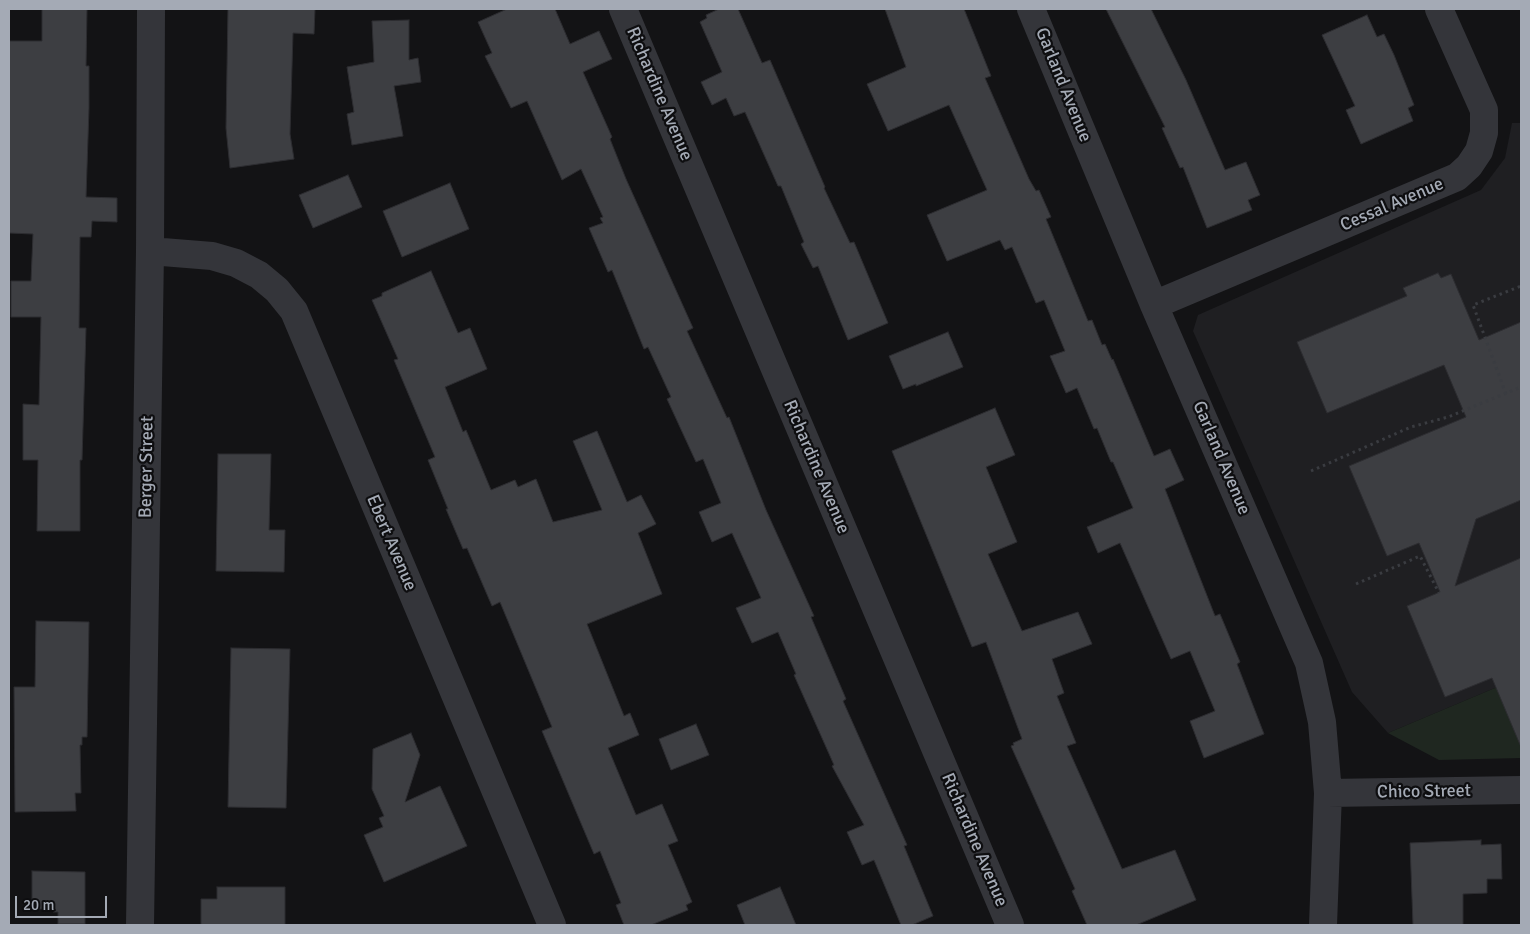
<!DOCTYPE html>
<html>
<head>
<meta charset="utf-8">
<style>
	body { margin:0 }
	#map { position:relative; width:1530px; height:934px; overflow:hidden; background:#131315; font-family:Signika,sans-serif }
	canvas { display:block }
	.frame { position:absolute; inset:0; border:10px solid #a4aab5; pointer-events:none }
	.scale { position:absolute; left:15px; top:896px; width:92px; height:22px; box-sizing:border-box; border:2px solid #a4aab5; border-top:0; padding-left:6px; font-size:15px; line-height:18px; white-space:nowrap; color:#a4aab5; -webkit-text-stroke:4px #0e0e10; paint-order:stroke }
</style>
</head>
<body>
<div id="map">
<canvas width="1530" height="934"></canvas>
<div class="frame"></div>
<div class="scale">20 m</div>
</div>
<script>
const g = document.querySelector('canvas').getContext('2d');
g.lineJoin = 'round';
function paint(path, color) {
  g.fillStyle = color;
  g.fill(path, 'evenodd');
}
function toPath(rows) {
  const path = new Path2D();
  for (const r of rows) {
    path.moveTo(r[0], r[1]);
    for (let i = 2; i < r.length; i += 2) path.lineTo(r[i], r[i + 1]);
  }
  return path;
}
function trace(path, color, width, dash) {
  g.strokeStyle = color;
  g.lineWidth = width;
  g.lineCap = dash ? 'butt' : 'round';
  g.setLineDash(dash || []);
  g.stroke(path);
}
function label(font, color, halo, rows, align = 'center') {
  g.font = font + ' Signika,sans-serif';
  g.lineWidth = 4.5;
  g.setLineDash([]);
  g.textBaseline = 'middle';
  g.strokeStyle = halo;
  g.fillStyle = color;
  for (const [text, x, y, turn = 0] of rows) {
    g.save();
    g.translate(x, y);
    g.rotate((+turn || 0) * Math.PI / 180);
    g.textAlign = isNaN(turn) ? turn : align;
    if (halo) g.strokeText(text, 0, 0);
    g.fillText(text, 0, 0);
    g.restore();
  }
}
const built = toPath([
	[1512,123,1521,123,1521,677,1388,733,1352,692,1193,331,1198,315,1481,190,1505,158]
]);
const green = toPath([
	[1521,677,1521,758,1439,760,1388,733]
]);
const building = toPath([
	[42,9,87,9,86,66,89,66,89,108,86,197,117,198,117,222,92,221,91,237,80,237,79,328,86,328,82,460,80,460,80,531,37,531,38,460,23,460,23,404,39,405,41,317,11,317,11,281,31,281,33,234,9,233,9,41,42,41,42,9],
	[228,9,315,9,314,34,293,33,290,134,294,159,230,168,226,128,228,9],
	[507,9,555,9,570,44,599,31,612,59,583,72,612,137,610,139,626,179,693,328,687,331,727,418,729,417,766,510,814,616,811,617,846,699,843,701,907,845,904,846,933,916,912,925,901,925,874,860,862,865,847,832,864,825,832,766,834,765,794,675,796,674,778,632,752,643,736,608,761,598,732,533,712,542,699,512,721,503,703,459,696,462,667,399,671,397,648,347,644,349,612,270,608,272,589,228,603,223,600,218,603,217,581,169,562,180,527,101,511,108,485,56,492,53,478,22,507,9],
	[719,9,738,9,762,63,770,60,825,187,824,188,850,243,854,242,888,323,848,340,818,266,813,268,801,244,804,242,781,186,778,186,745,112,734,116,726,98,712,105,701,82,722,72,700,22,707,18,706,15,719,9],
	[885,9,964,9,991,76,985,78,1029,179,1036,191,1039,190,1051,217,1046,219,1088,321,1092,320,1102,345,1105,344,1112,360,1113,359,1154,456,1170,449,1184,480,1165,489,1215,616,1220,614,1240,662,1237,664,1264,734,1204,758,1190,721,1215,711,1190,651,1171,659,1120,543,1098,553,1087,527,1133,508,1113,462,1111,462,1097,428,1094,429,1077,388,1066,393,1050,356,1065,351,1044,300,1036,303,1012,247,1005,250,1000,240,947,261,927,215,987,190,949,105,888,131,867,84,906,67,885,9],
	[1106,9,1151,9,1186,80,1225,170,1246,162,1260,195,1248,200,1252,210,1207,228,1183,167,1180,168,1162,128,1165,127,1106,9],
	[1367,15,1377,37,1384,34,1394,55,1414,105,1408,108,1413,121,1361,144,1346,110,1355,106,1322,35,1367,15],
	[409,20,409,60,418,58,421,82,394,86,403,136,352,145,347,114,354,112,347,67,374,62,372,21,409,20],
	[348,175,362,207,313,228,299,195,348,175],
	[450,183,469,229,402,257,383,211,450,183],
	[431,271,458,333,470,328,487,369,445,387,463,432,466,430,491,490,515,480,518,487,536,479,553,522,602,510,573,441,597,431,627,502,641,495,656,524,638,533,662,594,587,624,624,716,630,713,639,735,608,748,636,815,662,804,678,841,668,845,692,902,686,905,688,910,651,925,624,925,616,905,621,903,600,851,594,854,542,731,552,727,500,602,492,606,467,548,463,549,446,509,448,509,428,460,435,457,394,360,398,359,372,300,382,296,382,293,431,271],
	[1438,273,1441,278,1451,274,1479,340,1521,322,1521,500,1476,519,1455,586,1521,558,1521,747,1492,678,1445,697,1407,606,1440,592,1419,543,1387,556,1349,466,1466,417,1444,365,1327,413,1297,342,1407,296,1403,288,1438,273],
	[948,332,963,367,916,386,916,384,903,389,889,356,948,332],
	[995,408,1015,455,986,467,1017,542,988,554,1022,631,1078,612,1092,644,1052,659,1064,693,1057,696,1076,743,1067,746,1122,869,1175,850,1196,900,1136,925,1087,925,1072,891,1075,889,1011,746,1014,745,1013,743,1022,739,986,642,972,647,892,451,995,408],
	[218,454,271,454,269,530,285,530,284,572,216,571,218,454],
	[36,621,89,622,87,737,82,737,82,745,80,745,81,793,75,793,76,811,15,812,14,687,35,687,36,621],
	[231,648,290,649,286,808,228,807,231,648],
	[696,724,709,755,671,770,659,739,696,724],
	[411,733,420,755,405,802,440,786,467,846,384,882,364,835,383,827,379,818,384,816,372,789,373,749,411,733],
	[1481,840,1481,845,1501,844,1502,879,1487,879,1487,893,1463,894,1463,925,1413,925,1410,843,1481,840],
	[32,871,85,872,85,924,58,924,58,912,53,912,53,909,32,909,32,871],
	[217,887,285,887,285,925,201,925,201,899,217,899,217,887],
	[780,887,796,925,745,925,737,905,780,887]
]);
const path = toPath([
	[1506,394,1473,305,1521,286],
	[1311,471,1411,427,1448,417,1521,387],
	[1356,584,1420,556,1439,593]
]);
const street = toPath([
	[623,9,1010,925],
	[1031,9,1154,305,1309,663,1322,722,1328,793,1323,925],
	[150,251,212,256,236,263,259,275,277,290,294,311,552,925],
	[1154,305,1457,177,1469,166,1479,151,1484,133,1484,110,1439,9],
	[1328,793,1521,790],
	[140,925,150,251,151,9]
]);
const streetNames = [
	["Garland Avenue",1063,85,68],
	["Richardine Avenue",659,94,67],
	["Cessal Avenue",1392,205,-23],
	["Garland Avenue",1221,458,67],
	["Berger Street",147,467,-89],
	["Richardine Avenue",816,467,67],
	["Ebert Avenue",391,543,67],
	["Chico Street",1424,792,-1],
	["Richardine Avenue",974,840,67]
];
paint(built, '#1f1f22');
paint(green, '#1f2720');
paint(building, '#3d3e42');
trace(building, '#2d2d31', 1);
trace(path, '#3a3c41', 3, [2.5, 4]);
trace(street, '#34353a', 28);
label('18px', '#a4aab5', '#0e0e10', streetNames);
</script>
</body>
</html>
